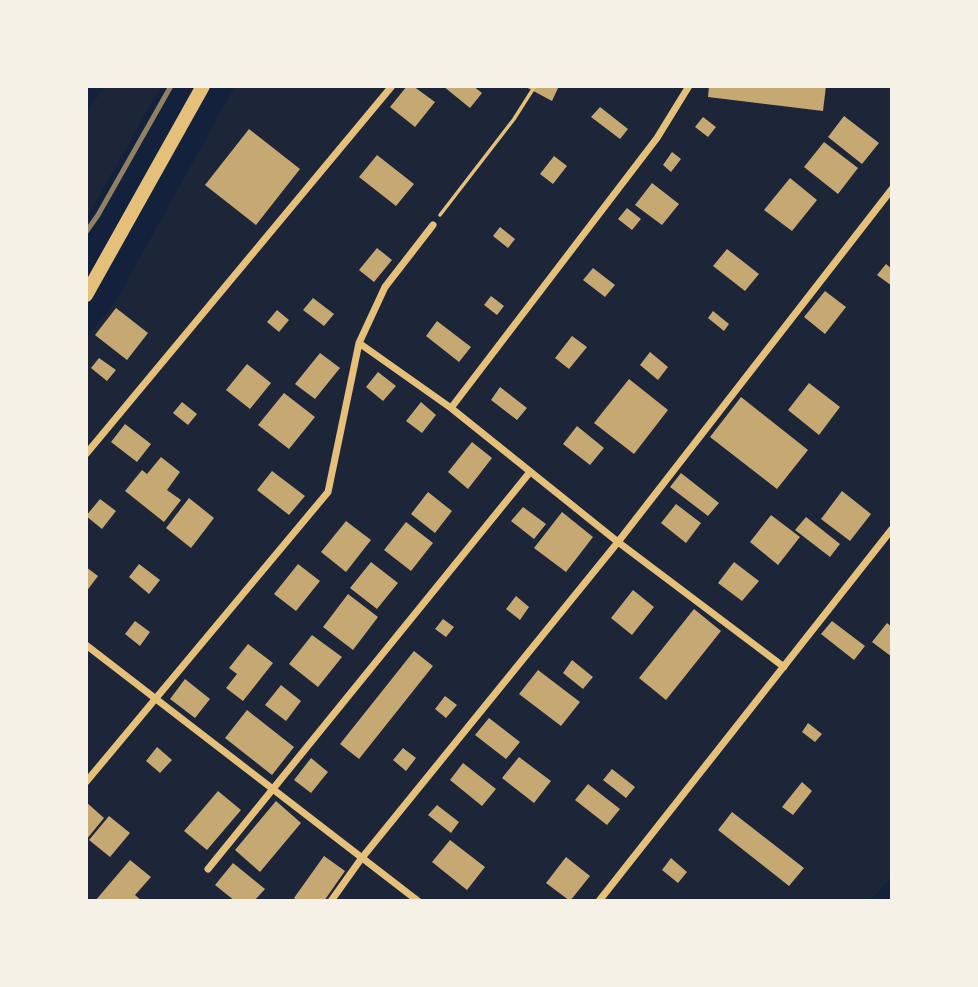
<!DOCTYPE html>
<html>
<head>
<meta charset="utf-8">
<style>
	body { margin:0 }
	#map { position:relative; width:978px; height:987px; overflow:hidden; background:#14213d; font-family:Ubuntu,sans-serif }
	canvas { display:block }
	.frame { position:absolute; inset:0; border:88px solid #f6f1e7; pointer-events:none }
</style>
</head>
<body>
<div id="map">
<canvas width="978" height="987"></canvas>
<div class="frame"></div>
</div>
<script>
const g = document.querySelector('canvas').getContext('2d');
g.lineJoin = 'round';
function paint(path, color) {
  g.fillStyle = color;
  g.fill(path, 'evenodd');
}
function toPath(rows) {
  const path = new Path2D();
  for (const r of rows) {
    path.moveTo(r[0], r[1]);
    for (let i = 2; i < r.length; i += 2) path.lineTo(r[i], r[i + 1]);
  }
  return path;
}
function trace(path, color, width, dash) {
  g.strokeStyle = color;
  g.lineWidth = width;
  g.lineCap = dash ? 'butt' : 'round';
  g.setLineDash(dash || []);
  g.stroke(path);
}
const green = toPath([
	[105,86,161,86,86,219,86,113],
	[235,86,892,86,892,876,870,901,86,901,86,338,116,301]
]);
const building = toPath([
	[407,86,413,86,435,102,415,127,390,107],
	[443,86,473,86,482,93,470,108],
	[524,86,559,86,552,101],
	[709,86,826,86,823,111,708,97],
	[600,107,628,129,620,139,591,117],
	[844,116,879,143,862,164,828,137],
	[703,117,716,127,708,137,695,127],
	[249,129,300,169,256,225,205,185],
	[824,142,858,168,838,194,804,167],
	[672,152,681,159,671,172,663,165],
	[377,155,414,184,396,206,359,177],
	[554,156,567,166,553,184,540,174],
	[790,178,817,200,792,231,764,210],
	[652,183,679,204,662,225,635,205],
	[627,208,641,219,632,230,618,219],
	[500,227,515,239,508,248,493,236],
	[377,248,392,260,374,282,359,270],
	[727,249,759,274,745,291,713,266],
	[886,264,892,269,892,286,877,275],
	[593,268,615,285,605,297,583,280],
	[825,291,846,307,825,334,804,317],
	[491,296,504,306,497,315,484,305],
	[313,298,334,314,324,326,303,310],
	[116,308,148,333,127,360,95,335],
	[277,310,289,320,279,332,267,322],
	[713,311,729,324,724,331,708,318],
	[437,321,471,347,459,362,426,336],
	[572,336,587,347,569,369,555,358],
	[650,352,668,367,658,380,640,365],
	[320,353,340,368,315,399,295,384],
	[99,358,116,370,107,381,91,368],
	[247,364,271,383,250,409,226,390],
	[378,372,396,386,383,401,366,387],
	[629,379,668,410,634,454,594,423],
	[809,383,840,407,819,435,788,410],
	[500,387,527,408,517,420,491,400],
	[284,393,315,417,289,449,258,425],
	[741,397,808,450,777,489,710,437],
	[182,402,197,414,188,425,173,413],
	[421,402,436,415,422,433,406,421],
	[125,424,151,444,137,462,111,442],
	[577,426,604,448,590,465,563,444],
	[472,442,492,458,468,489,448,472],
	[161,457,180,472,167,490,181,500,164,522,125,491,142,470,147,474],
	[272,471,305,496,289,515,257,490],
	[681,473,719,503,708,516,670,487],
	[842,491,871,514,850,541,821,519],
	[428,492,452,511,435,533,411,514],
	[189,498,214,518,191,548,166,528],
	[100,499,116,511,102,529,86,516],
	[676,504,701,523,686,543,661,523],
	[523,507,546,524,534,539,511,521],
	[562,512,593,537,566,572,534,548],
	[771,515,800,537,778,565,750,542],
	[806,517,840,544,830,557,795,530],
	[346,521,371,540,346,572,321,552],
	[406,522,433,543,411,571,384,550],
	[371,562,398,583,377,609,350,588],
	[734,562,759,581,742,601,718,583],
	[139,564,160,580,149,594,129,577],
	[298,564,320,581,296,611,274,594],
	[86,567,98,576,86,592],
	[633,590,654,607,632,635,611,618],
	[348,594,378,617,353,650,323,627],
	[516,596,529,607,520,620,506,609],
	[694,609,721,631,666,700,639,678],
	[443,619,454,627,446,637,435,629],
	[135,621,150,632,140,646,125,634],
	[832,621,865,646,854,660,821,634],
	[887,623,892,627,892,657,872,642],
	[312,635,342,657,318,687,289,664],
	[248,644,273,663,243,701,226,688,237,674,229,668],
	[414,651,433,666,359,759,340,744],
	[572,660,593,677,583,689,563,673],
	[538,670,580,702,561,726,519,694],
	[185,679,210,699,195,718,170,699],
	[281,685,301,701,286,721,265,705],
	[445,696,457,705,446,718,435,709],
	[247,710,294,747,272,775,225,738],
	[489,718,520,742,506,759,475,735],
	[808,723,822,734,815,742,802,732],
	[157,747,172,760,160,773,146,761],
	[403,748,416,758,406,771,393,760],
	[519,757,551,781,534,803,502,778],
	[311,758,328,772,311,793,294,780],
	[463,763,496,789,482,806,450,780],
	[612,769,635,787,626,798,603,780],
	[802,782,812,791,793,815,782,807],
	[588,784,620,809,607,825,575,800],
	[218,791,241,810,207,850,184,831],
	[276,801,301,823,260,872,235,850],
	[86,802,104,818,86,840],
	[437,805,459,822,451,833,428,815],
	[732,812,804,868,789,886,718,830],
	[109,816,130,833,110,857,89,840],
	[450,840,485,867,467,890,432,862],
	[324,856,345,871,324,901,298,901,294,898],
	[566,857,590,876,570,901,546,883],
	[671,858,687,872,678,883,662,870],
	[130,860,151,877,135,895,142,901,95,901],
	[233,863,265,889,254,901,235,901,215,885]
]);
const path = toPath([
	[440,215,514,119,535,86]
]);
const minor = toPath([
	[359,343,451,408,618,542,784,667],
	[451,408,657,138,689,86],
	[86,454,392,86],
	[86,645,418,901],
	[86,782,328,492,359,343,385,287,433,225],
	[208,869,530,472],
	[331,901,361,859,618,542,892,189],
	[599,901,892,529]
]);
const secondary = toPath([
	[86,295,203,86]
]);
const rail = toPath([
	[86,232,98,215,171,86]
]);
paint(green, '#1d2539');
paint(building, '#c6a872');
trace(path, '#e5c07b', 3.5);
trace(minor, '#e5c07b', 7);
trace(secondary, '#e5c07b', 14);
trace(rail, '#918062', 5);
</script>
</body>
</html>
